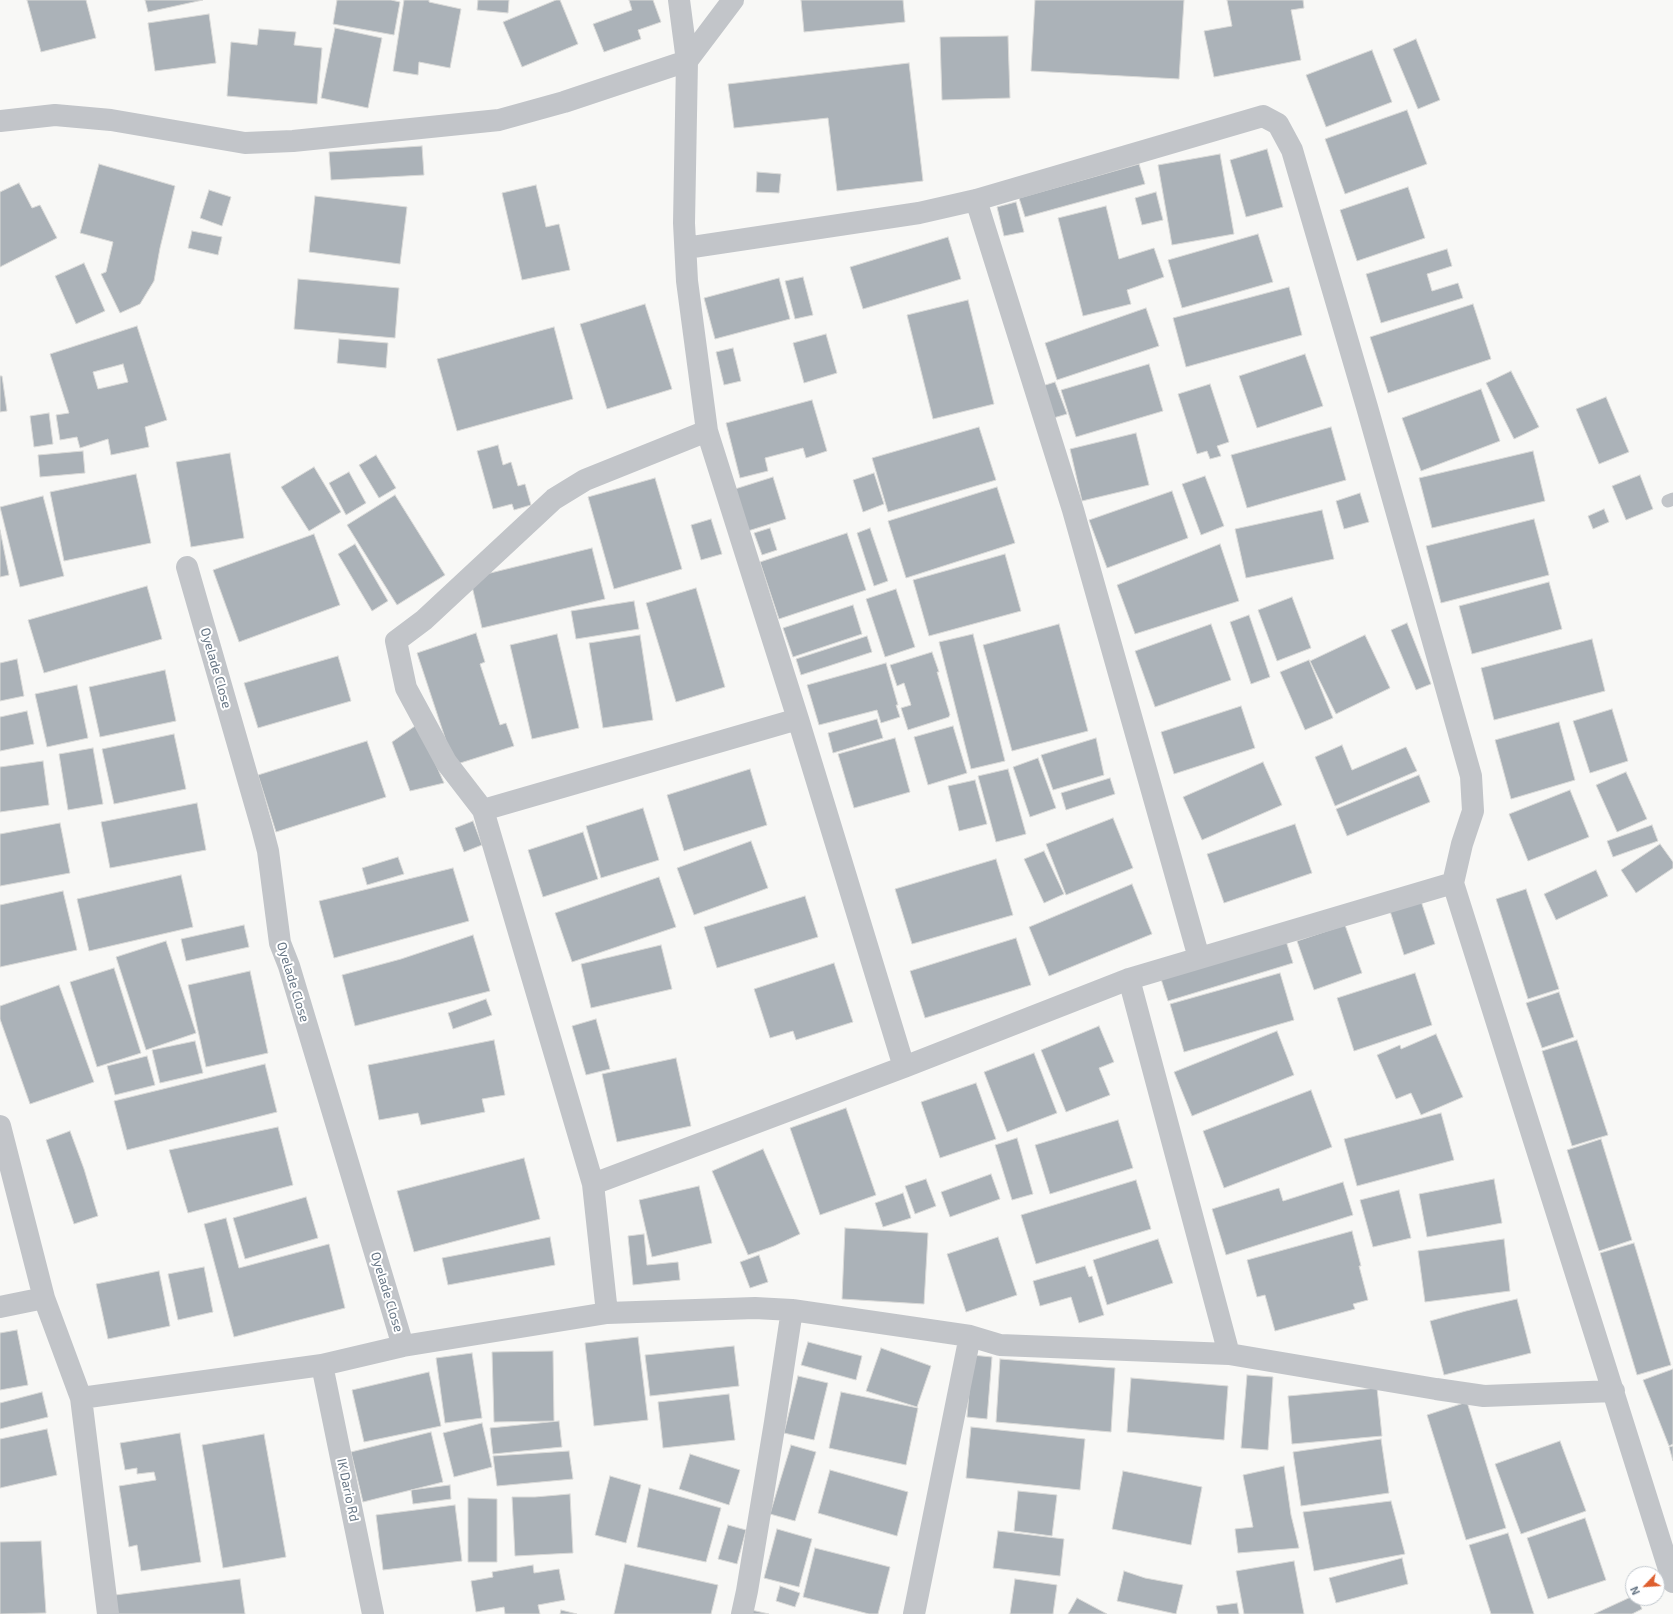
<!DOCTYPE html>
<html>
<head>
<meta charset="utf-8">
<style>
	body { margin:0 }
	#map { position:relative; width:1673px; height:1614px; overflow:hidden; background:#f8f8f6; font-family:"Exo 2",sans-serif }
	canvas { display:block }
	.north { position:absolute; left:1625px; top:1566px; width:40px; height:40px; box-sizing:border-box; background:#fff; border:1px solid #c3c9cf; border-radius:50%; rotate:245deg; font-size:11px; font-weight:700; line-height:16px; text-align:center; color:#687786 }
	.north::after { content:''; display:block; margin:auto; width:14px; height:18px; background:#de5f2f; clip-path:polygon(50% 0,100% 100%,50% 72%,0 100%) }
</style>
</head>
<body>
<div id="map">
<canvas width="1673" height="1614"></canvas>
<div class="north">N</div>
</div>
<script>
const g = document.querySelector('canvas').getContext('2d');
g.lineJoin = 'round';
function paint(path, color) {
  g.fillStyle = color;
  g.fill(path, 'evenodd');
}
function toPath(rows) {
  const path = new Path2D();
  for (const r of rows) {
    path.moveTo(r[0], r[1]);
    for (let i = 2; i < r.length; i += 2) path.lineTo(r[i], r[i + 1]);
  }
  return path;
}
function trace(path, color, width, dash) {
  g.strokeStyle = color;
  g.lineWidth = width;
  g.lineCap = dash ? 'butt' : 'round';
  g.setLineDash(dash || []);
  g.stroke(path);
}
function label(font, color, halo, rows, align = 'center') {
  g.font = font + ' "Exo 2",sans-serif';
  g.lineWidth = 4;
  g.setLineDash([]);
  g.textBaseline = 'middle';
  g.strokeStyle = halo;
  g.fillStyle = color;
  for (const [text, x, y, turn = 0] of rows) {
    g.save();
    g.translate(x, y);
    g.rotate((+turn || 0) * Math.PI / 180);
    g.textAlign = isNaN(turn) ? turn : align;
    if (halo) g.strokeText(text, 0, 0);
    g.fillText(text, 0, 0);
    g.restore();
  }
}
const building = toPath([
	[27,0,86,0,96,38,41,52,27,0],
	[145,0,203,0,148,12,145,0],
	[337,0,391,0,400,2,394,35,333,24,337,0],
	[404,0,429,0,429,2,461,9,450,68,419,62,418,75,393,71,404,0],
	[478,0,509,0,508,13,477,10,478,0],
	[556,0,560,0,578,44,522,67,503,22,556,0],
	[629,0,653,0,661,22,638,30,641,39,604,52,593,24,632,10,629,0],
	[801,0,903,0,905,22,804,32,801,0],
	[1035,0,1184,0,1179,79,1031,71,1035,0],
	[1227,0,1303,0,1304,8,1291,10,1301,60,1214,77,1204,31,1232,26,1227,0],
	[209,14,216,63,155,71,148,23,209,14],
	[335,28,382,38,368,108,321,98,335,28],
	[259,29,296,32,294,45,322,48,317,104,227,96,231,42,257,45,259,29],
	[1008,36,1010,98,942,100,940,37,1008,36],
	[1416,39,1440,100,1418,109,1393,49,1416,39],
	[1372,50,1392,102,1326,127,1306,75,1372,50],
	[909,63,923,181,837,191,828,118,734,128,728,84,909,63],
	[1407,110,1427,164,1345,194,1325,139,1407,110],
	[422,146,424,175,331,180,329,152,422,146],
	[1267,149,1283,207,1246,217,1230,160,1267,149],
	[1220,154,1234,234,1172,245,1158,165,1220,154],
	[99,164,175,186,160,248,154,281,140,304,120,313,101,274,106,272,113,242,80,233,99,164],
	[1139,164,1145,184,1025,217,1019,198,1139,164],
	[757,172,781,174,779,193,756,192,757,172],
	[19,183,32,208,40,205,57,238,0,267,0,192,19,183],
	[536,185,546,227,559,224,570,270,522,280,502,193,536,185],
	[1408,187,1425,238,1357,261,1340,210,1408,187],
	[209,190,231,197,222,226,200,218,209,190],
	[1156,192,1163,220,1142,225,1135,198,1156,192],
	[315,196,407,207,400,264,309,252,315,196],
	[1016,202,1024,232,1004,236,997,207,1016,202],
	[1106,206,1119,259,1154,248,1164,277,1127,290,1131,304,1083,316,1058,218,1106,206],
	[192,231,222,237,218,255,188,248,192,231],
	[1258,234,1273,282,1182,308,1168,260,1258,234],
	[948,237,961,279,863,309,850,267,948,237],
	[1447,249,1452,266,1427,274,1432,291,1458,283,1463,298,1381,323,1366,274,1447,249],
	[84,263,105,311,76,324,55,276,84,263],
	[803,277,813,315,795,319,785,281,803,277],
	[779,278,790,319,715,339,704,298,779,278],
	[298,279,399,288,395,338,294,329,298,279],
	[1289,287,1302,335,1186,367,1173,318,1289,287],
	[968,300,994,404,933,419,907,315,968,300],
	[645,304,672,389,607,409,580,324,645,304],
	[1473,304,1491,359,1388,393,1370,337,1473,304],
	[1146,308,1159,346,1057,380,1045,343,1146,308],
	[137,326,167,420,145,427,149,447,111,455,108,439,80,448,77,437,60,440,56,415,69,413,50,354,137,326],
	[123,364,128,382,98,389,93,372,123,364],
	[554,327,573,399,457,431,437,359,554,327],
	[826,334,837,373,804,383,793,343,826,334],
	[339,339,388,343,386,368,337,363,339,339],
	[733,348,741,381,724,385,716,352,733,348],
	[1305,354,1323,406,1257,428,1239,376,1305,354],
	[1149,364,1163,411,1076,437,1061,390,1149,364],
	[1511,371,1539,427,1514,439,1486,383,1511,371],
	[0,376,2,376,7,411,0,412,0,376],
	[1055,382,1067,414,1050,419,1039,387,1055,382],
	[1210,384,1229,442,1217,446,1221,456,1210,459,1207,451,1197,454,1178,394,1210,384],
	[1481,389,1500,441,1421,471,1402,418,1481,389],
	[1606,397,1629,452,1599,464,1576,409,1606,397],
	[812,400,827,451,806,458,803,448,765,458,768,471,740,478,726,423,812,400],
	[49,413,53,444,34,447,30,416,49,413],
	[979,427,996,480,888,512,872,458,979,427],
	[1331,427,1346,480,1247,508,1231,455,1331,427],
	[1136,433,1149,485,1082,501,1070,449,1136,433],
	[498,445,503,465,511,462,518,486,525,484,531,505,514,510,512,504,493,509,477,451,498,445],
	[83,451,85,473,40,477,38,455,83,451],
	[1533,451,1545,501,1432,528,1419,478,1533,451],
	[230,453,244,538,191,547,176,462,230,453],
	[376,455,396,488,379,498,359,465,376,455],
	[314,467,341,512,309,531,281,487,314,467],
	[349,472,366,503,346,515,329,483,349,472],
	[874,473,884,504,863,512,853,480,874,473],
	[136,474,151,543,64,561,50,492,136,474],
	[1640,475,1653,509,1626,520,1612,486,1640,475],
	[1205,476,1224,526,1201,535,1182,484,1205,476],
	[773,477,786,519,748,531,735,489,773,477],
	[655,478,682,569,614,589,588,497,655,478],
	[997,487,1015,543,906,578,888,521,997,487],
	[1172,491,1188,538,1107,568,1089,520,1172,491],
	[1360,493,1369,522,1344,529,1336,501,1360,493],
	[395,495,445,575,397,605,347,525,395,495],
	[43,496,64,576,20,587,0,507,43,496],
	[1604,509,1609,522,1593,529,1588,516,1604,509],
	[1322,510,1334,559,1246,578,1235,529,1322,510],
	[711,519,722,554,701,560,691,525,711,519],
	[1534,519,1549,575,1441,603,1426,546,1534,519],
	[770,528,777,550,762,555,754,533,770,528],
	[870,528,888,581,874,586,857,533,870,528],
	[0,530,9,575,0,577,0,530],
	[847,533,866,590,779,619,760,562,847,533],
	[314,534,340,605,239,642,213,570,314,534],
	[355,544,388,601,372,611,338,554,355,544],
	[1220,544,1239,601,1135,634,1117,585,1220,544],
	[592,548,605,599,482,628,470,578,592,548],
	[1005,554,1021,611,929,636,913,580,1005,554],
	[1549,582,1562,629,1472,654,1459,606,1549,582],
	[147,586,162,639,44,673,28,620,147,586],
	[696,588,725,687,676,702,646,603,696,588],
	[896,589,915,647,885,657,866,599,896,589],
	[1292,597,1311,648,1277,661,1258,610,1292,597],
	[634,601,639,629,576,639,571,611,634,601],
	[853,605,862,634,793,657,783,628,853,605],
	[1249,615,1270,677,1251,684,1230,622,1249,615],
	[1407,623,1431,684,1416,690,1391,630,1407,623],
	[1059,624,1088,731,1012,751,983,645,1059,624],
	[1211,624,1231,680,1155,707,1135,651,1211,624],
	[476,633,485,662,480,664,500,725,506,723,514,746,454,765,417,653,476,633],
	[557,634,579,728,532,739,510,645,557,634],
	[973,634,1005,761,971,769,939,642,973,634],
	[640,635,653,720,603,728,589,643,640,635],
	[1365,635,1390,688,1336,714,1310,661,1365,635],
	[867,636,872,652,801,675,796,659,867,636],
	[1592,639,1605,691,1494,720,1481,668,1592,639],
	[932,652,939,672,937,672,950,715,949,716,949,717,908,730,901,708,911,705,904,683,897,686,890,665,932,652],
	[338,656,351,701,258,728,244,683,338,656],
	[17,659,24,696,0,701,0,663,17,659],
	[1309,660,1333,718,1305,730,1280,672,1309,660],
	[886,663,898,705,896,705,900,717,881,723,877,710,819,725,807,685,886,663],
	[165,670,176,721,100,737,89,687,165,670],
	[77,685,88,738,47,747,35,694,77,685],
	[1241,706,1255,748,1174,774,1161,732,1241,706],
	[1612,709,1628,761,1590,773,1573,721,1612,709],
	[27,711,34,744,0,751,0,717,27,711],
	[877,719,883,738,833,753,828,733,877,719],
	[1559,722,1575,780,1511,799,1495,740,1559,722],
	[418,724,444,783,410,791,392,742,418,724],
	[953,726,967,773,928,785,914,737,953,726],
	[174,734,186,789,114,804,102,749,174,734],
	[895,738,910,792,854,808,838,754,895,738],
	[1096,738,1104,775,1053,790,1041,755,1096,738],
	[367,741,386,797,276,832,258,775,367,741],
	[1342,745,1352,770,1406,747,1417,771,1335,806,1315,757,1342,745],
	[93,748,103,804,68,810,59,754,93,748],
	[1038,758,1056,808,1030,817,1013,767,1038,758],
	[43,761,49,805,0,812,0,767,43,761],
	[1263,762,1282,805,1202,840,1183,797,1263,762],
	[750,769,767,825,684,851,667,795,750,769],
	[1008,769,1026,834,996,842,978,776,1008,769],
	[1626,772,1647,819,1617,832,1596,785,1626,772],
	[1419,775,1430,802,1347,836,1336,809,1419,775],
	[1110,778,1115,794,1066,810,1061,793,1110,778],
	[975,780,987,824,959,831,948,786,975,780],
	[1570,790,1589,837,1528,861,1509,814,1570,790],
	[197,803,206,850,110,868,101,822,197,803],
	[643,808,659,860,601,878,586,826,643,808],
	[1113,818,1133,868,1066,895,1046,844,1113,818],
	[473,821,482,845,464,852,455,828,473,821],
	[60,823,70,873,0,886,0,834,60,823],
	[1295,824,1312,873,1224,903,1207,854,1295,824],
	[1652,825,1658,841,1613,857,1607,841,1652,825],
	[583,832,598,879,543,897,528,850,583,832],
	[751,841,768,888,694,915,677,868,751,841],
	[1660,844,1673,862,1673,868,1636,893,1621,870,1660,844],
	[1044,851,1064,894,1044,903,1024,859,1044,851],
	[398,857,404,874,367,885,362,868,398,857],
	[996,859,1013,915,912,944,895,889,996,859],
	[453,868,469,921,334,958,319,901,453,868],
	[1596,870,1608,896,1556,920,1544,894,1596,870],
	[181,875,193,927,89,951,77,899,181,875],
	[659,877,676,927,572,962,555,913,659,877],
	[1132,884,1152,934,1049,976,1029,927,1132,884],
	[1526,889,1559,989,1528,999,1496,899,1526,889],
	[63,891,77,950,0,967,0,905,63,891],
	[805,896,818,937,717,968,704,927,805,896],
	[1421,901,1435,944,1404,955,1390,911,1421,901],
	[244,925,249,947,186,961,181,939,244,925],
	[1345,925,1362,973,1314,990,1297,941,1345,925],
	[473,935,490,991,355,1026,342,975,401,959,473,935],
	[1016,938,1031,985,925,1018,910,971,1016,938],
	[166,941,196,1033,146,1050,116,957,166,941],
	[1286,941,1293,963,1168,1001,1161,979,1286,941],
	[661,945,672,989,591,1008,581,964,661,945],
	[834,963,853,1022,796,1040,793,1031,770,1038,754,989,834,963],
	[114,968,141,1053,97,1067,70,982,114,968],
	[250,971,268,1053,206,1067,188,985,250,971],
	[1280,973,1294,1020,1184,1052,1170,1004,1280,973],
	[1415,973,1432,1025,1354,1051,1337,998,1415,973],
	[59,985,94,1082,30,1104,0,1019,0,1006,59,985],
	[1559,992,1574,1037,1542,1048,1526,1003,1559,992],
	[486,999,492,1015,453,1029,448,1013,486,999],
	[596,1019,610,1069,586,1075,572,1026,596,1019],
	[1099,1026,1114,1062,1099,1068,1110,1095,1066,1112,1041,1050,1099,1026],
	[1277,1031,1294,1075,1192,1116,1174,1072,1277,1031],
	[1436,1034,1463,1097,1421,1115,1411,1093,1396,1099,1377,1055,1400,1045,1401,1049,1436,1034],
	[494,1040,505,1095,482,1099,485,1112,421,1125,418,1113,379,1120,368,1065,494,1040],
	[1577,1040,1608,1135,1572,1146,1542,1051,1577,1040],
	[195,1041,203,1073,160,1083,152,1050,195,1041],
	[1034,1053,1057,1113,1007,1132,984,1072,1034,1053],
	[147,1056,155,1085,115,1095,107,1066,147,1056],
	[676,1058,691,1126,617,1142,602,1074,676,1058],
	[265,1064,277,1112,127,1150,114,1101,265,1064],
	[976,1083,996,1139,940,1158,921,1102,976,1083],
	[1311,1090,1332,1147,1224,1188,1203,1131,1311,1090],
	[846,1108,876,1195,820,1215,790,1128,846,1108],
	[1441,1113,1454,1160,1357,1186,1344,1139,1441,1113],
	[1118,1120,1133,1168,1050,1194,1035,1145,1118,1120],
	[278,1127,293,1185,188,1213,169,1150,278,1127],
	[70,1131,84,1169,98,1216,74,1224,46,1140,70,1131],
	[1017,1138,1033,1194,1012,1200,995,1145,1017,1138],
	[1601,1139,1632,1240,1599,1251,1567,1150,1601,1139],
	[763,1149,800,1234,774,1246,748,1255,712,1171,763,1149],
	[524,1158,540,1219,414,1252,397,1191,524,1158],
	[991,1174,1000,1199,950,1217,941,1192,991,1174],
	[926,1179,936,1206,915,1214,905,1186,926,1179],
	[1494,1179,1502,1223,1427,1237,1419,1194,1494,1179],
	[1136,1180,1151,1229,1036,1264,1021,1215,1136,1180],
	[1343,1182,1353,1215,1226,1255,1212,1209,1279,1188,1283,1201,1343,1182],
	[699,1186,712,1243,652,1257,639,1200,699,1186],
	[1399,1190,1411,1238,1373,1247,1360,1200,1399,1190],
	[903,1193,911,1218,883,1227,875,1203,903,1193],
	[306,1197,318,1238,245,1259,233,1218,306,1197],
	[226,1218,239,1268,329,1244,345,1308,234,1337,204,1224,226,1218],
	[845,1228,928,1233,924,1304,842,1299,845,1228],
	[1352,1231,1361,1266,1359,1266,1368,1300,1353,1304,1355,1309,1275,1331,1265,1295,1257,1297,1247,1260,1352,1231],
	[644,1234,647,1265,678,1262,680,1280,633,1285,628,1236,644,1234],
	[550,1237,555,1265,448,1285,442,1258,550,1237],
	[998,1237,1017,1295,966,1312,947,1254,998,1237],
	[1158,1239,1173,1283,1107,1305,1093,1260,1158,1239],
	[1504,1239,1510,1291,1425,1302,1418,1251,1504,1239],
	[1634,1243,1671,1365,1637,1375,1600,1253,1634,1243],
	[759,1255,768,1282,750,1288,740,1262,759,1255],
	[1085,1266,1089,1277,1092,1276,1104,1315,1079,1323,1071,1297,1040,1306,1033,1281,1085,1266],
	[204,1267,213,1312,178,1320,168,1274,204,1267],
	[159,1271,170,1326,108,1339,96,1284,159,1271],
	[1517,1299,1531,1353,1444,1375,1430,1321,1466,1311,1517,1299],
	[17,1330,28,1385,0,1390,0,1333,17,1330],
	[638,1337,648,1420,594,1426,585,1343,638,1337],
	[808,1342,862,1356,856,1380,801,1365,808,1342],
	[734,1346,739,1386,650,1396,645,1355,734,1346],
	[881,1348,931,1366,917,1407,866,1391,881,1348],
	[553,1351,554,1421,494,1422,492,1352,553,1351],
	[472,1353,482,1418,445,1423,436,1358,472,1353],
	[972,1355,992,1357,987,1419,967,1417,972,1355],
	[1000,1359,1115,1368,1111,1432,996,1422,1000,1359],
	[1673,1369,1673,1444,1669,1446,1643,1380,1673,1369],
	[429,1372,441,1426,364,1442,352,1390,429,1372],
	[1247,1375,1273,1377,1268,1450,1241,1448,1247,1375],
	[798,1376,828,1383,814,1440,784,1433,798,1376],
	[1131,1378,1228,1386,1224,1440,1127,1432,1131,1378],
	[1377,1388,1382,1436,1292,1444,1288,1396,1377,1388],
	[42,1392,48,1417,0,1429,0,1403,42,1392],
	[841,1392,918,1408,906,1465,829,1448,841,1392],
	[729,1394,735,1440,663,1448,658,1402,729,1394],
	[1467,1402,1506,1528,1466,1540,1427,1415,1467,1402],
	[559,1421,562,1447,493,1454,490,1428,559,1421],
	[482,1423,492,1467,454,1477,443,1433,482,1423],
	[971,1427,1085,1439,1080,1490,966,1478,971,1427],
	[47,1429,57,1475,0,1488,0,1439,47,1429],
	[431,1432,443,1482,363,1502,351,1452,431,1432],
	[180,1433,201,1562,141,1571,137,1545,129,1547,119,1486,156,1480,154,1472,137,1474,137,1468,125,1470,120,1443,180,1433],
	[264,1434,286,1557,223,1568,202,1445,264,1434],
	[1381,1439,1389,1493,1301,1506,1293,1452,1381,1439],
	[1560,1441,1586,1511,1521,1534,1495,1464,1560,1441],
	[791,1445,816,1452,795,1521,770,1514,791,1445],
	[1673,1446,1673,1461,1669,1447,1673,1446],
	[569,1451,573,1479,497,1486,493,1456,569,1451],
	[690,1454,740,1470,729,1505,679,1489,690,1454],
	[1284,1466,1291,1515,1299,1548,1238,1553,1235,1529,1253,1527,1243,1475,1284,1466],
	[830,1470,908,1492,897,1536,818,1513,830,1470],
	[1123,1471,1202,1487,1191,1545,1112,1529,1123,1471],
	[610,1476,641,1485,626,1543,595,1535,610,1476],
	[450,1485,451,1499,413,1504,411,1490,450,1485],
	[649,1488,721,1508,706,1562,637,1547,649,1488],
	[1018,1491,1057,1495,1052,1536,1014,1531,1018,1491],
	[570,1494,573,1553,515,1556,512,1497,535,1497,570,1494],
	[468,1498,497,1499,497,1562,468,1562,468,1498],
	[1391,1501,1405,1554,1314,1571,1303,1512,1391,1501],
	[455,1505,462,1561,383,1570,376,1515,455,1505],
	[1585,1518,1606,1580,1548,1599,1527,1538,1585,1518],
	[728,1525,746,1530,737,1564,718,1559,728,1525],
	[777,1529,812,1539,799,1587,764,1578,777,1529],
	[998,1531,1064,1539,1060,1576,993,1568,998,1531],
	[1508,1533,1534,1614,1491,1614,1469,1545,1508,1533],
	[41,1541,46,1613,0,1614,0,1542,41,1541],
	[815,1548,890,1567,878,1614,869,1614,803,1597,815,1548],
	[1402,1558,1408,1584,1336,1603,1329,1578,1402,1558],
	[1294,1561,1304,1614,1244,1614,1236,1571,1294,1561],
	[625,1564,718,1585,711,1614,614,1614,625,1564],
	[533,1565,534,1573,559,1569,565,1600,538,1605,540,1614,505,1614,504,1607,476,1612,471,1581,493,1577,492,1572,533,1565],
	[1124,1571,1145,1578,1183,1585,1176,1614,1117,1601,1124,1571],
	[240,1579,245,1614,118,1614,115,1595,240,1579],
	[1015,1579,1057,1585,1053,1614,1010,1614,1015,1579],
	[780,1586,800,1593,795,1607,776,1601,780,1586],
	[1633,1596,1633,1598,1637,1598,1642,1609,1632,1614,1594,1614,1633,1596],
	[1077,1598,1107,1614,1068,1614,1077,1598],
	[1237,1603,1239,1614,1218,1614,1216,1606,1237,1603],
	[747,1609,769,1614,746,1614,747,1609],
	[561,1610,577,1614,560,1614,561,1610]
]);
const lane = toPath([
	[1668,501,1673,499]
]);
const street = toPath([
	[679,0,687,61,684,223,687,281,707,431,798,719,904,1067],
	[0,121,55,115,111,120,245,143,293,141,499,120,564,102,687,61,733,0],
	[976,200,1073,510,1199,958],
	[686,248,919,213,976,200,1263,116,1278,124,1292,150,1367,407,1471,776,1473,811,1462,844,1453,883,1673,1582],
	[187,567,262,828,268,851,280,943,289,966,403,1346],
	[483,810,798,719],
	[1129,979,1229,1354],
	[0,1126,44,1298,81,1398,108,1614],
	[593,1184,904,1067,1129,979,1453,883],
	[0,1307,44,1298],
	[607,1313,593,1184,483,810,446,762,406,688,396,641,424,620,554,499,585,480,707,431],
	[322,1365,373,1614],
	[81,1398,322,1365,403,1346,607,1313,755,1308,792,1310,970,1336,1000,1345,1229,1354,1436,1389,1484,1396,1614,1391],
	[742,1614,747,1591,775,1422,792,1310],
	[914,1614,970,1336]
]);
const streetNames = [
	["Oyelade Close",216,668,74],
	["Oyelade Close",293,982,73],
	["Oyelade Close",387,1292,73],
	["IK Dario Rd",348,1490,78]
];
paint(building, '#abb2b8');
trace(building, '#dadad8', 1);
trace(lane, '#c2c5c9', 13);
trace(street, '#c2c5c9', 22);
label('13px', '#687786', '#fff', streetNames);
</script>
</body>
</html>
